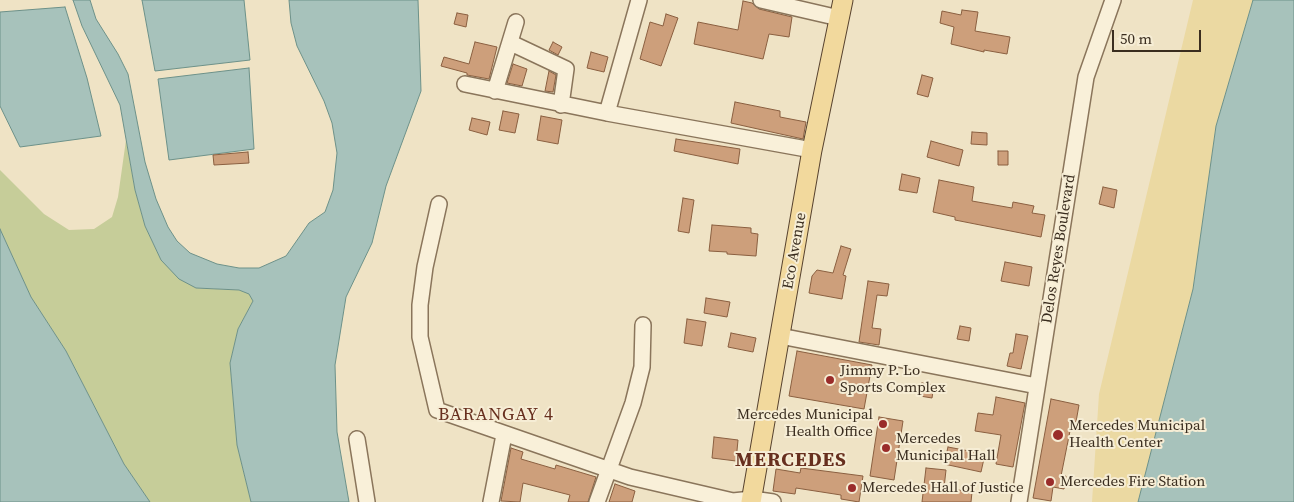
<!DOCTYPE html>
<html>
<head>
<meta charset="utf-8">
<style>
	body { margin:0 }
	#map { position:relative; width:1294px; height:502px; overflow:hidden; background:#efe3c5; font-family:"Source Serif 4",serif }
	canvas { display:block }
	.scale { position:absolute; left:1112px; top:30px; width:89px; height:22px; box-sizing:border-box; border:2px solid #3a2d1f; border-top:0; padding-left:6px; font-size:15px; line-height:18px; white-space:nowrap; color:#3a2d1f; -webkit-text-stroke:4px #f6edd5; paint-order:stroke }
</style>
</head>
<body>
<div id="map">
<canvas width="1294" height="502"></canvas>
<div class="scale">50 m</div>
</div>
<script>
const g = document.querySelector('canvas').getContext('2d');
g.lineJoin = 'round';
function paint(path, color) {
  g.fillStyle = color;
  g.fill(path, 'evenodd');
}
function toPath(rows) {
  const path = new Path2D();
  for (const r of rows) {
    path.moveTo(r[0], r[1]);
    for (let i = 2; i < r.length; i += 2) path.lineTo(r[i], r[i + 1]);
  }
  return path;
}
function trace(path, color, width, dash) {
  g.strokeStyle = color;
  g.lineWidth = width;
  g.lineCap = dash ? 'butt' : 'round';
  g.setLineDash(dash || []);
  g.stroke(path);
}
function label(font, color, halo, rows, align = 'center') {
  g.font = font + ' "Source Serif 4",serif';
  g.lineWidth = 4;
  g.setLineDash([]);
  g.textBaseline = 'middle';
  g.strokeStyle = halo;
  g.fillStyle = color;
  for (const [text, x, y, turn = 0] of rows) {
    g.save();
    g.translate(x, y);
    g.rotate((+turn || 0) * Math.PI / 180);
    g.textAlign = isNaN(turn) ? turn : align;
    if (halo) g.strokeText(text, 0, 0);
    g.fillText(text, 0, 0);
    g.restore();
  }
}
const green = toPath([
	[126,140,135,190,145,226,161,260,196,288,239,290,249,293,253,301,238,329,230,363,237,445,251,502,150,502,124,464,66,351,31,297,0,229,0,170,44,214,69,230,94,229,112,217,118,197]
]);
const sand = toPath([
	[1193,0,1253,0,1216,126,1193,289,1138,502,1092,502,1099,394]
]);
const water = toPath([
	[73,0,90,0,96,19,118,54,128,74,145,162,156,199,168,227,177,241,190,253,217,264,239,268,259,268,286,256,309,223,325,212,333,190,337,153,332,123,324,101,297,46,291,23,289,0,418,0,421,91,386,186,372,243,346,297,335,365,337,432,349,502,251,502,237,445,230,363,238,329,253,301,249,294,239,290,196,288,179,279,161,260,145,226,135,190,120,105,82,26,73,0],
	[142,0,244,0,250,60,155,71,142,0],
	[1253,0,1294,0,1294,502,1138,502,1193,289,1216,126,1253,0],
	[65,7,87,78,101,136,20,147,0,106,0,12,65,7],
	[249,68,254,149,169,160,158,79,249,68],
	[0,229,31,297,66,351,124,464,150,502,0,502,0,229]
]);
const building = toPath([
	[743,1,752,3,759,9,792,17,789,37,769,34,763,59,694,44,698,22,738,30,743,1],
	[962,10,978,12,975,31,1010,37,1007,54,984,50,984,52,951,44,954,27,940,23,942,11,961,15,962,10],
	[457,13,468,15,466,27,454,24,457,13],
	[666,14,678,18,661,66,640,59,650,22,663,26,666,14],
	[475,42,497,47,489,79,467,75,467,73,441,66,444,57,469,64,475,42],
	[553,42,562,47,558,55,549,50,553,42],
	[591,52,608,57,604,72,587,68,591,52],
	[513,64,527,69,522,86,507,83,513,64],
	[549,71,556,75,553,92,545,91,549,71],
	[922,75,933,78,928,97,917,94,922,75],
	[735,102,780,111,780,117,806,122,803,139,731,123,735,102],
	[503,111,519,114,515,133,499,130,503,111],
	[541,116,562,120,558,144,537,140,541,116],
	[472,118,490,122,487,135,469,130,472,118],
	[972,132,987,133,987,145,971,144,972,132],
	[676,139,740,149,738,164,674,151,676,139],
	[931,141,963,150,959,166,927,157,931,141],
	[998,151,1008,151,1008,165,998,165,998,151],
	[248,152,249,163,214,165,213,155,248,152],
	[902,174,920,178,917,193,899,190,902,174],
	[939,180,974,187,972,201,1012,208,1013,202,1034,206,1032,213,1045,215,1041,237,955,220,955,217,933,212,939,180],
	[1103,187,1117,190,1114,208,1099,204,1103,187],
	[683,198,694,200,689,233,678,231,683,198],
	[712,225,751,228,751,233,758,234,756,256,727,254,727,252,709,251,712,225],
	[841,246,851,249,843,275,846,276,842,299,809,293,812,276,817,270,833,273,841,246],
	[1005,262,1032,267,1029,286,1001,281,1005,262],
	[868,281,889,284,887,296,877,295,872,328,881,329,879,345,859,342,868,281],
	[706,298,730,302,727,317,704,313,706,298],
	[687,319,706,322,702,346,684,343,687,319],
	[960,326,971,328,969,341,957,339,960,326],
	[731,333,756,338,753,352,728,347,731,333],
	[1016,334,1028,336,1021,369,1007,366,1010,353,1013,353,1016,334],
	[797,351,872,365,864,409,789,396,797,351],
	[922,383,934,385,932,398,920,396,922,383],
	[996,397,1025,403,1013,467,996,464,1001,435,975,431,978,413,993,415,996,397],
	[1051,399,1079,405,1076,422,1072,421,1061,476,1066,476,1064,489,1053,487,1051,501,1033,498,1051,399],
	[879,417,903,421,894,480,870,476,879,417],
	[714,437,738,440,736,461,712,458,714,437],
	[948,447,985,454,981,472,944,464,948,447],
	[511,448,523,452,521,459,555,469,556,465,596,477,588,502,568,502,570,495,523,483,520,502,501,501,511,448],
	[801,468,863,476,859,502,841,499,841,495,796,488,795,494,773,491,776,469,800,473,801,468],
	[926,468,946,470,944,488,972,492,971,502,922,502,926,468],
	[615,484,635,491,632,502,609,502,615,484]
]);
const minor = toPath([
	[761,0,839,18],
	[511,43,566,69,561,105],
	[465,84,607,113,812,150],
	[495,91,516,22],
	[607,113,639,0],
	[439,204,425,267,420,305,420,337,437,410,630,477,733,501,752,499,773,502],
	[780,336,1037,386],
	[357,439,367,502],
	[491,502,504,435],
	[597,502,633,403,642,367,643,325],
	[1019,502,1086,77,1113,0]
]);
const major = toPath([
	[751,502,812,150,843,0]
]);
const markers = [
	[830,380,5,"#9a2c2a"],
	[883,424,5,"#9a2c2a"],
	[1058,435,6,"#9a2c2a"],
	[886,448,5,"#9a2c2a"],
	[1050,482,5,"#9a2c2a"],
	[852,488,5,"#9a2c2a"]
];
const streetNames = [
	["Delos Reyes Boulevard",1059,249,-81],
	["Eco Avenue",795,251,-80]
];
const poiNames = [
	["Jimmy P. Lo",840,371],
	["Sports Complex",840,388],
	["Mercedes Municipal",873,415,"right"],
	["Health Office",873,432,"right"],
	["Mercedes Municipal",1069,426],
	["Health Center",1069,443],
	["Mercedes",896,439],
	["Municipal Hall",896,456],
	["Mercedes Fire Station",1060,482],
	["Mercedes Hall of Justice",862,488]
];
const quarterNames = [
	["BARANGAY 4",496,415]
];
const districtNames = [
	["MERCEDES",791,461]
];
paint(green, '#c6cd99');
paint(sand, '#ebd9a2');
paint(water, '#a7c2bb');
trace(water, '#6d9189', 1);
paint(building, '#cd9f7b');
trace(building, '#8a5f40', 1);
trace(minor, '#8a755b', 18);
trace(major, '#58432f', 21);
trace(minor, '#f9f0d9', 15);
trace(major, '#f2d99d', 19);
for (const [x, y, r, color] of markers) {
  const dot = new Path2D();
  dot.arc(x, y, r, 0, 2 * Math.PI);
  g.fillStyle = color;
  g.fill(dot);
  trace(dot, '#f6edd5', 2);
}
label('15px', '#3a2d1f', '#f6edd5', streetNames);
label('15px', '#3a2d1f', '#f6edd5', poiNames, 'left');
g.letterSpacing = '1px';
label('18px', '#672f1e', '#f6edd5', quarterNames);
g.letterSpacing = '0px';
g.letterSpacing = '1px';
label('bold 20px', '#672f1e', '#f6edd5', districtNames);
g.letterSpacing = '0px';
</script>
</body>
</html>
